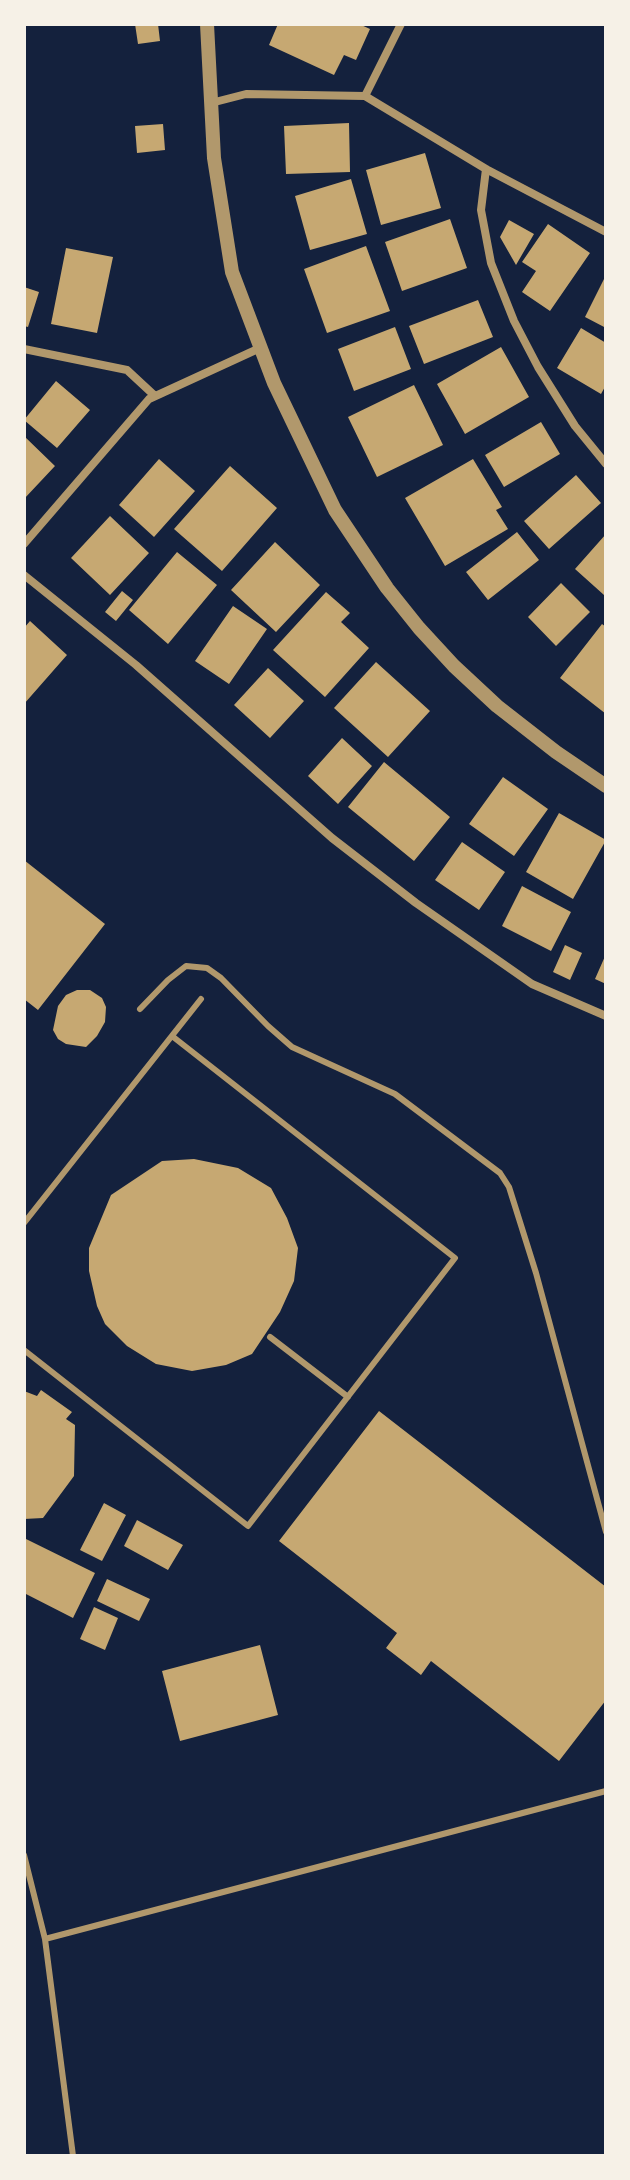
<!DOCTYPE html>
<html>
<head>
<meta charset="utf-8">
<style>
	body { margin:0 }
	#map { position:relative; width:630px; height:2180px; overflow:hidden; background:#14213d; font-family:"DejaVu Sans",sans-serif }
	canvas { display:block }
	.frame { position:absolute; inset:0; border:26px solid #f6f1e7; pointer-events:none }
</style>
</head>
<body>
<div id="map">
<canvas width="630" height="2180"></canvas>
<div class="frame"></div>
</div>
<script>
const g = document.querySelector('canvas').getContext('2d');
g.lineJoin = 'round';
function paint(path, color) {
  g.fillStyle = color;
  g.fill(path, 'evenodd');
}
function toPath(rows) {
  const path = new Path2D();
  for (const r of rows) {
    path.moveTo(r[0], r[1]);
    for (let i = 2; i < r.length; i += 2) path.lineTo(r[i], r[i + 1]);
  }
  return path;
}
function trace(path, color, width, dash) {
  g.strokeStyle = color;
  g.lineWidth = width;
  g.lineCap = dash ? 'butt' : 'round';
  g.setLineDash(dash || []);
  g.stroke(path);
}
const building = toPath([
	[135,24,158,24,160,41,138,44],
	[278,24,359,24,370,29,356,60,344,55,334,75,269,45],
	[349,123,350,172,286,174,284,126],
	[163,124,165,150,137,153,135,126],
	[425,153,441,208,381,225,366,170],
	[351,179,367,234,310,250,295,196],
	[450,219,467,268,402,291,385,242],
	[509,220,534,234,516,265,500,237],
	[548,224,590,253,550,311,522,292,536,271,522,262],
	[366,246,390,311,327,333,304,269],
	[66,248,113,257,97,333,51,324],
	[606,275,606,328,585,317],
	[24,287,39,292,28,327,24,326],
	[478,300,493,337,424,364,409,326],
	[395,327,411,369,354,391,338,349],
	[581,328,606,343,606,385,601,394,557,368],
	[501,347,529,397,465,434,437,384],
	[56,381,90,410,57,448,24,420],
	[414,385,443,445,377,477,348,417],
	[541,422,560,454,504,487,485,455],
	[24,436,55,466,24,499],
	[159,459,195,491,154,537,119,505],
	[473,459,502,507,496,510,508,529,445,566,405,498],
	[230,466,277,508,222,571,174,529],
	[576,475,601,503,549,549,524,521],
	[110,516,149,553,110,595,71,558],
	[517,532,539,560,488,600,466,572],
	[606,534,606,593,604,595,575,569],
	[275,542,320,585,276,632,231,590],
	[177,552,217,585,168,644,129,610],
	[561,583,590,612,556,646,528,617],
	[122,591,133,600,116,621,105,612],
	[326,592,350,613,341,622,369,648,325,697,273,650],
	[233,606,267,629,229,684,195,661],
	[30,621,67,655,24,704,24,628],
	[602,624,606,627,606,714,560,678],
	[376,662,430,711,388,757,334,708],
	[268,668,304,701,270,738,234,705],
	[342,738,372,766,338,804,308,776],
	[384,762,450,817,414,861,348,807],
	[503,777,548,809,514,856,469,824],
	[559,813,606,840,573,899,526,872],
	[462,842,505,872,479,910,435,880],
	[24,860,105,924,38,1010,24,999],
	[522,886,571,912,551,951,502,926],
	[565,945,582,953,570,980,553,972],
	[606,954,606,984,595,979],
	[77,990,90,990,102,998,106,1007,105,1022,97,1036,86,1047,66,1044,58,1039,53,1030,58,1006,66,995],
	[194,1159,238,1168,271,1188,287,1218,298,1248,294,1281,280,1312,252,1354,226,1365,192,1371,156,1364,127,1346,105,1324,97,1306,89,1271,89,1248,111,1195,162,1161],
	[41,1390,72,1412,66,1419,75,1425,74,1476,43,1518,24,1519,24,1391,37,1396],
	[379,1411,606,1587,606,1700,559,1761,431,1661,421,1675,386,1648,397,1633,279,1541],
	[104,1503,126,1515,102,1561,80,1550],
	[137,1520,183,1545,168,1570,124,1546],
	[26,1539,95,1573,73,1618,24,1593],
	[107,1579,150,1599,139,1621,97,1601],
	[94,1607,118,1618,105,1650,80,1639],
	[260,1645,278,1715,180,1741,162,1671]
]);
const service = toPath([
	[140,1009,168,980,186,966,207,968,221,978,268,1026,292,1047,395,1094,500,1173,509,1187,536,1273,606,1532],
	[24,1223,201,999],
	[270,1337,348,1397],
	[24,1350,248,1526,455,1258,172,1036],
	[24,1855,45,1939,73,2156],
	[45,1939,606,1791]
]);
const minor = toPath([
	[365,96,401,24],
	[211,103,246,94,365,96,486,169,606,232],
	[486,169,481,210,491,263,514,321,538,367,575,426,606,464],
	[24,349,127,370,155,396],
	[24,544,149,399,260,348],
	[24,575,136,665,332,838,416,903,532,984,606,1016]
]);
const tertiary = toPath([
	[207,24,214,158,232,272,274,383,335,510,387,588,419,628,454,666,497,706,556,752,606,786]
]);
paint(building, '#c6a872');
trace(service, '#b1986c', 6);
trace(minor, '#b1986c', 8);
trace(tertiary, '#b1986c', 14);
</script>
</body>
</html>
